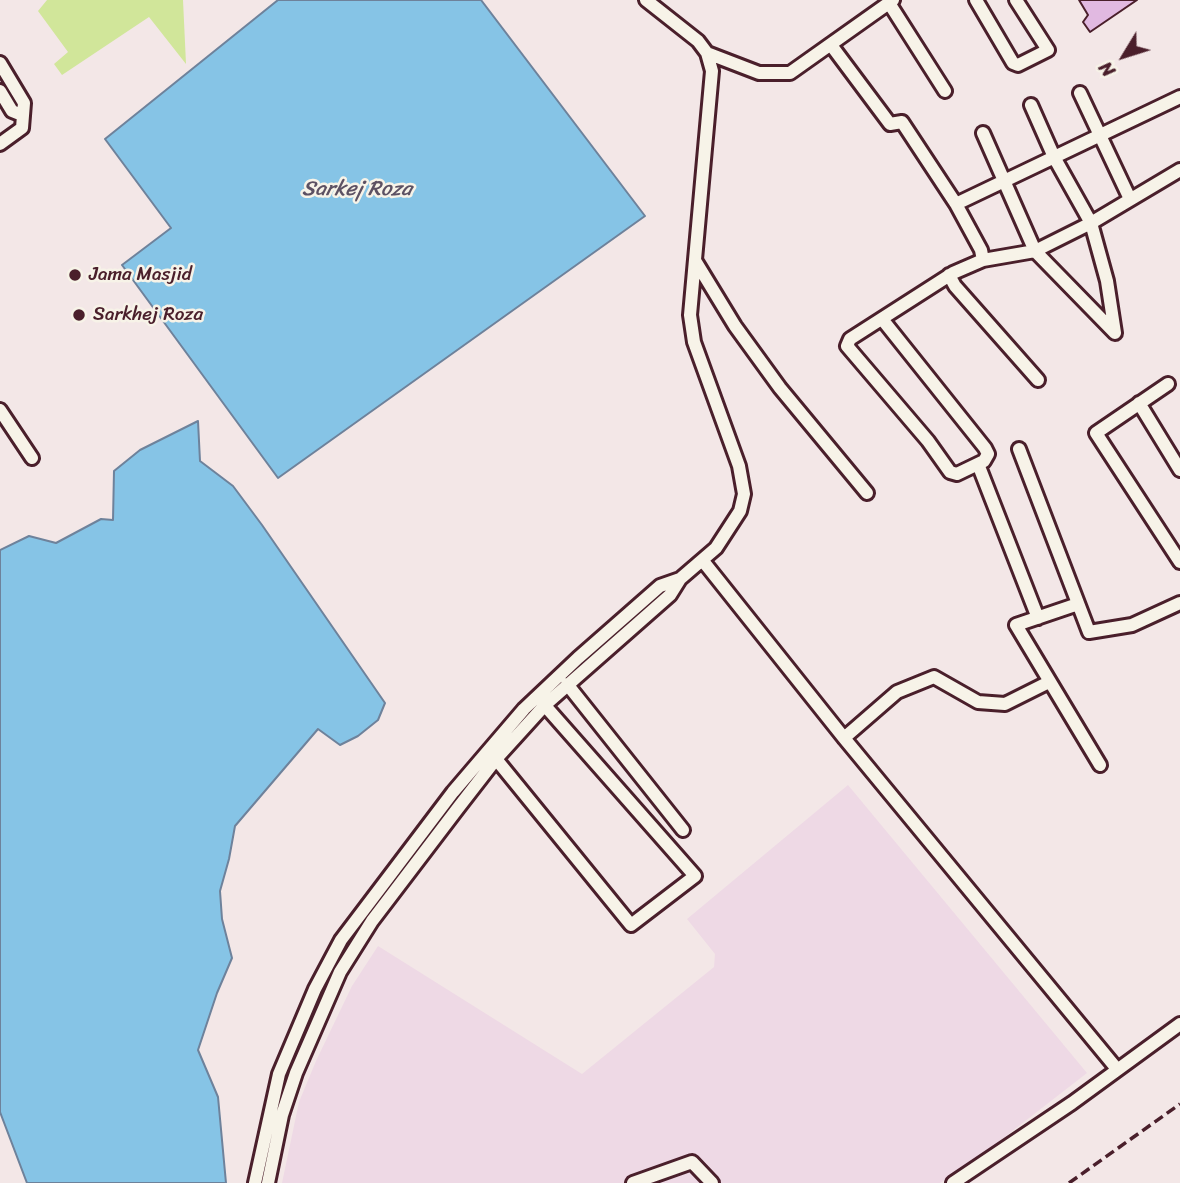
<!DOCTYPE html>
<html>
<head>
<meta charset="utf-8">
<style>
	body { margin:0 }
	#map { position:relative; width:1180px; height:1183px; overflow:hidden; background:#f3e7e7; font-family:Sriracha,sans-serif }
	canvas { display:block }
	.north { position:absolute; left:1089px; top:21px; width:70px; height:70px; -webkit-text-stroke:5px #f7f3e8; paint-order:stroke; rotate:232deg; font-size:19px; font-weight:700; line-height:28px; text-align:center; color:#4a1f2b }
	.north::after { content:''; display:block; margin:auto; width:24px; height:32px; background:#4a1f2b; clip-path:polygon(50% 0,100% 100%,50% 72%,0 100%) }
</style>
</head>
<body>
<div id="map">
<canvas width="1180" height="1183"></canvas>
<div class="north">N</div>
</div>
<script>
const g = document.querySelector('canvas').getContext('2d');
g.lineJoin = 'round';
function paint(path, color) {
  g.fillStyle = color;
  g.fill(path, 'evenodd');
}
function toPath(rows) {
  const path = new Path2D();
  for (const r of rows) {
    path.moveTo(r[0], r[1]);
    for (let i = 2; i < r.length; i += 2) path.lineTo(r[i], r[i + 1]);
  }
  return path;
}
function trace(path, color, width, dash) {
  g.strokeStyle = color;
  g.lineWidth = width;
  g.lineCap = dash ? 'butt' : 'round';
  g.setLineDash(dash || []);
  g.stroke(path);
}
function label(font, color, halo, rows, align = 'center') {
  g.font = font + ' Sriracha,sans-serif';
  g.lineWidth = 5;
  g.setLineDash([]);
  g.textBaseline = 'middle';
  g.strokeStyle = halo;
  g.fillStyle = color;
  for (const [text, x, y, turn = 0] of rows) {
    g.save();
    g.translate(x, y);
    g.rotate((+turn || 0) * Math.PI / 180);
    g.textAlign = isNaN(turn) ? turn : align;
    if (halo) g.strokeText(text, 0, 0);
    g.fillText(text, 0, 0);
    g.restore();
  }
}
const built = toPath([
	[848,785,1087,1073,966,1167,940,1183,282,1183,299,1102,316,1061,352,986,378,946,582,1074,714,967,715,954,687,919]
]);
const green = toPath([
	[47,0,183,0,186,64,149,17,62,75,54,64,68,52,38,11]
]);
const water = toPath([
	[278,0,481,0,645,216,278,478,122,265,171,228,105,139,278,0],
	[198,421,200,461,233,486,262,525,385,703,378,720,358,736,340,745,318,729,235,826,229,859,220,891,222,919,232,958,217,993,198,1050,218,1097,226,1183,27,1183,0,1112,0,550,29,536,56,543,101,519,113,520,114,471,140,450,198,421]
]);
const building = toPath([
	[1079,0,1137,0,1090,32,1083,22,1088,15,1079,0]
]);
const minor = toPath([
	[976,0,1013,63,1018,65,1048,50,1016,0],
	[889,3,945,91],
	[831,45,890,124,902,122,956,204,1180,97],
	[707,53,759,73,790,73,893,0],
	[0,63,24,103,22,128,0,144],
	[0,91,12,111,22,115],
	[1080,93,1130,199],
	[983,133,1035,251,1115,333,1107,281,1091,223,1054,157,1031,105],
	[983,260,1035,251,1091,223,1180,170],
	[696,262,735,326,780,388,867,493],
	[949,275,955,286,1038,380],
	[882,319,985,448,988,454,984,461,957,474,950,472,928,441,847,346,850,339,953,273,983,260,981,250,956,204],
	[1168,384,1096,433,1180,562],
	[1139,403,1180,470],
	[0,410,32,458],
	[1019,449,1089,632,1132,625,1180,603],
	[978,464,1038,618],
	[703,561,844,738,1117,1069],
	[1078,604,1016,625,1100,765],
	[567,684,683,830],
	[844,738,897,692,934,677,978,702,1005,704,1049,682],
	[496,759,631,925,695,876,540,700],
	[255,1183,279,1074,315,989,341,940,453,792,524,709,578,658,660,586,680,579],
	[268,1183,282,1115,296,1073,340,972,372,921,458,808,496,759,545,705,670,595,680,579,716,548,740,511,744,494,739,466,694,342,690,315,712,71,707,53,698,41,646,0],
	[633,1183,692,1162,712,1183],
	[953,1183,1072,1103,1180,1024]
]);
const rail = toPath([
	[1069,1183,1180,1104]
]);
const markers = [
	[75,275,7,"#4a1f2b"],
	[79,315,7,"#4a1f2b"]
];
const poiNames = [
	["Jama Masjid",89,275],
	["Sarkhej Roza",93,315]
];
const waterNames = [
	["Sarkej Roza",357,190]
];
paint(built, '#eed9e5');
paint(green, '#d1e69a');
paint(water, '#86c4e6');
trace(water, '#6e829b', 2);
paint(building, '#e1b9e1');
trace(building, '#4a1f2b', 2);
trace(minor, '#4a1f2b', 18);
trace(minor, '#f7f3e8', 12);
trace(rail, '#4a1f2b', 3.5, [10, 5]);
for (const [x, y, r, color] of markers) {
  const dot = new Path2D();
  dot.arc(x, y, r, 0, 2 * Math.PI);
  g.fillStyle = color;
  g.fill(dot);
  trace(dot, '#f7f3e8', 2.5);
}
label('19px', '#4a1f2b', '#f7f3e8', poiNames, 'left');
label('italic 21px', '#5c5163', '#f7f3e8', waterNames);
</script>
</body>
</html>
